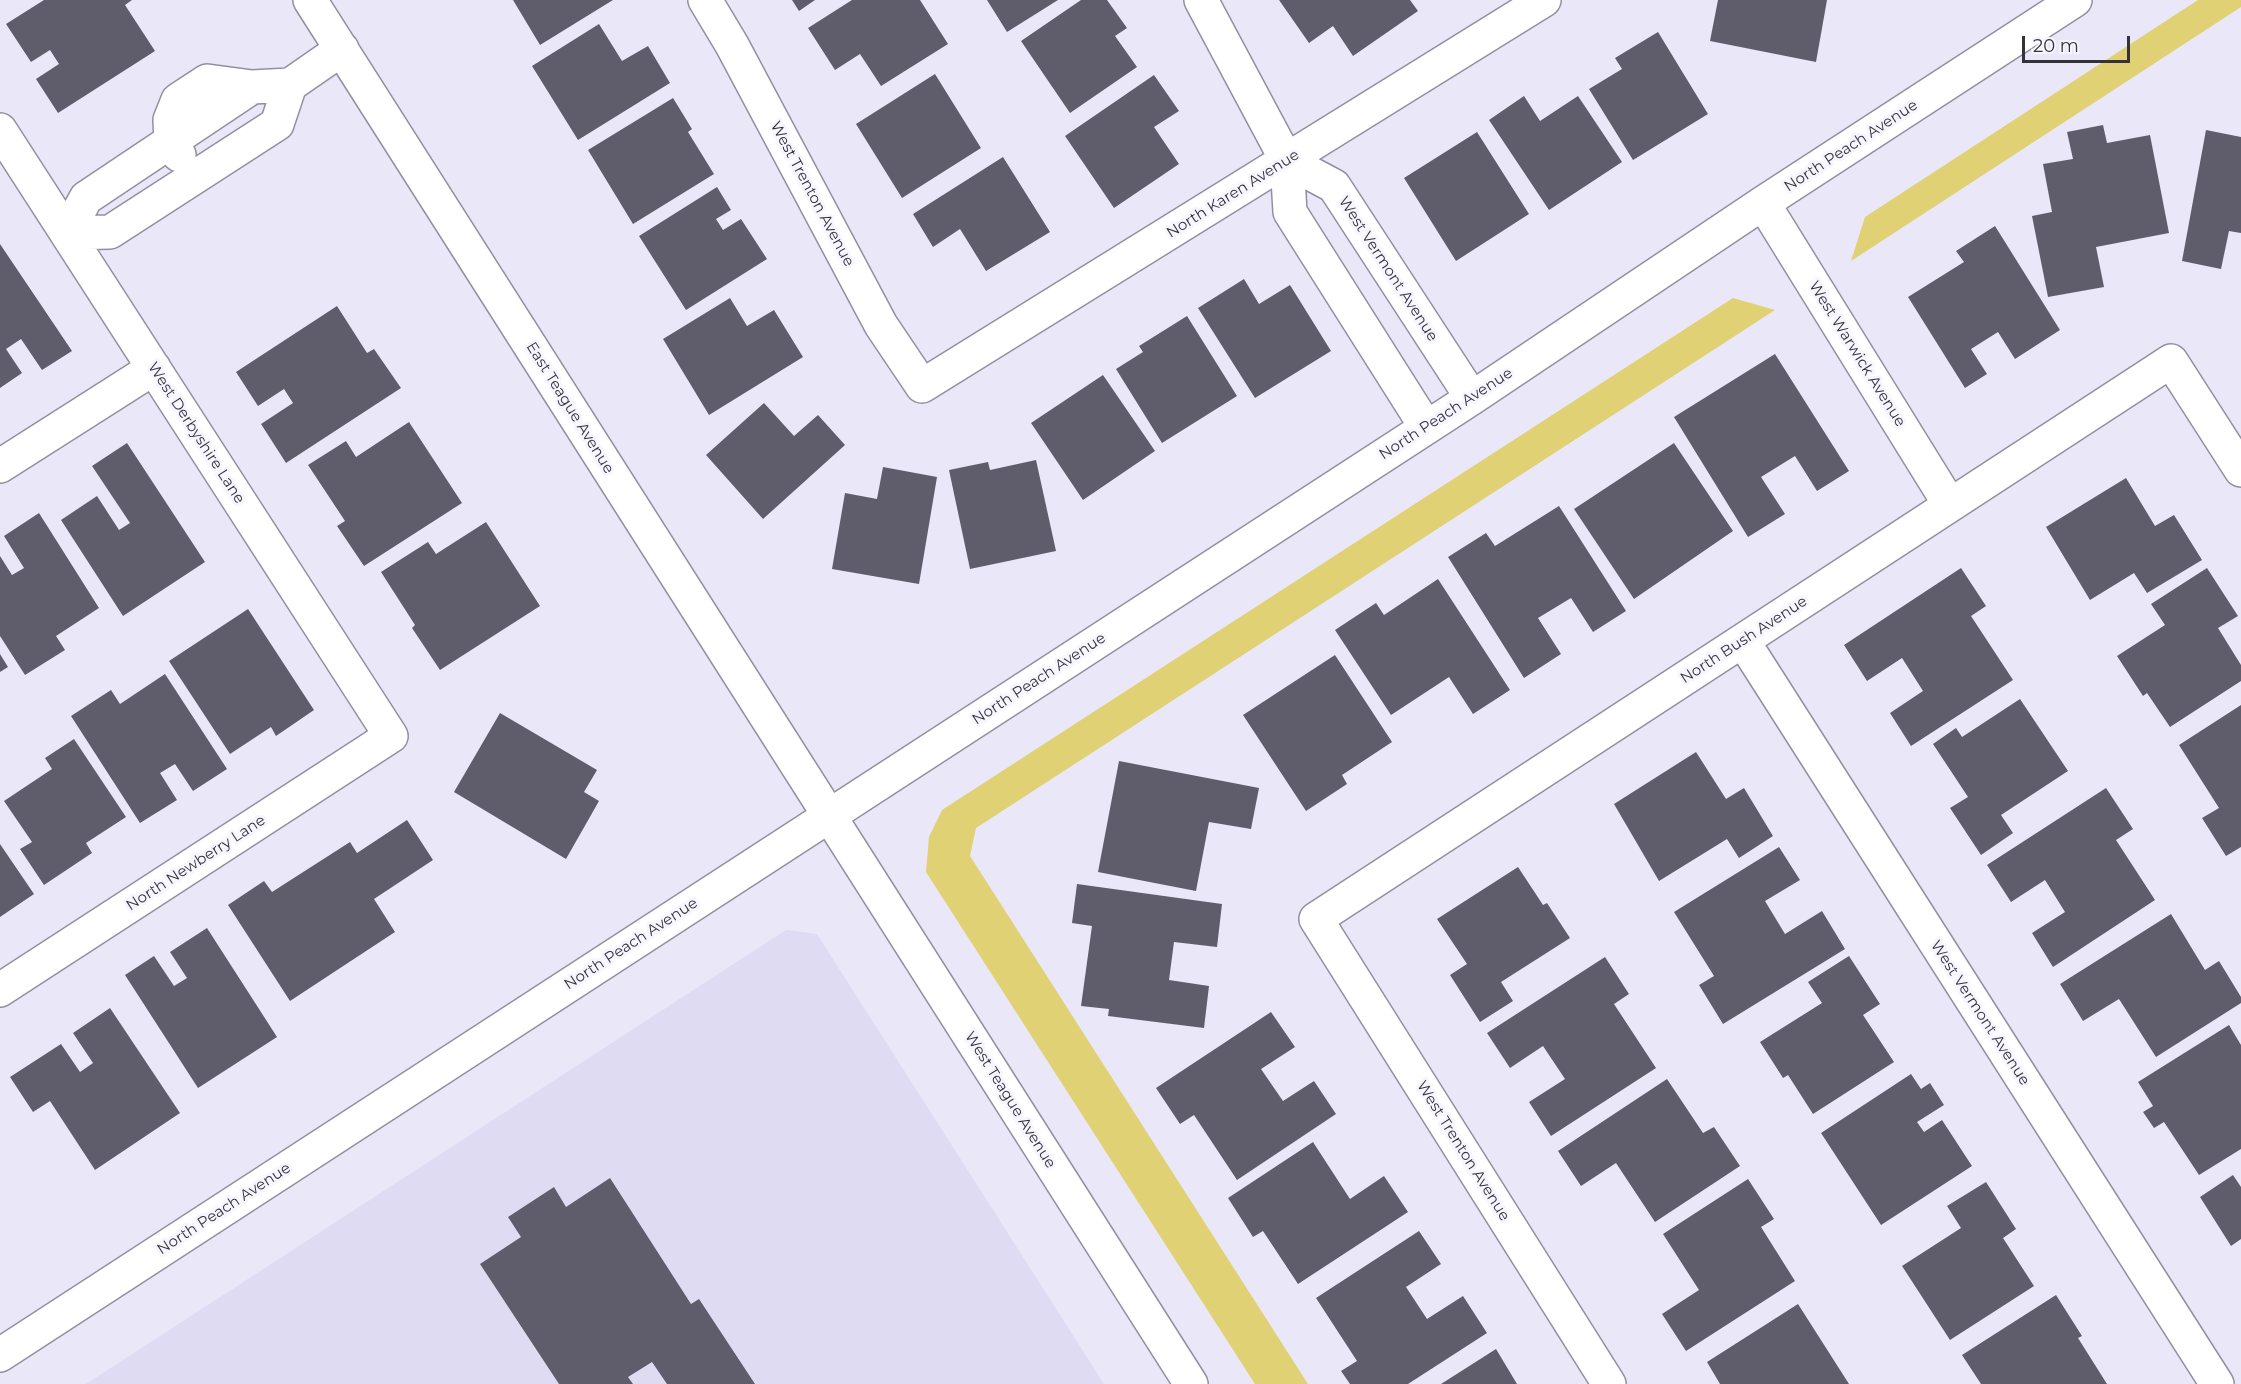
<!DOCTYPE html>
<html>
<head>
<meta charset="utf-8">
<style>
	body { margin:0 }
	#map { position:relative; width:2241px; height:1384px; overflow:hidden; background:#eae7f9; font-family:Montserrat,sans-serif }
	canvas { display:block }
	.scale { position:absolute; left:2022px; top:36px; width:108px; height:27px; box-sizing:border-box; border:3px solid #34333a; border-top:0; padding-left:8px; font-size:18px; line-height:21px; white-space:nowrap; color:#34333a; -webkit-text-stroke:4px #f7f6fe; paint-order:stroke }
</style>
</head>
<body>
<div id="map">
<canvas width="2241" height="1384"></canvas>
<div class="scale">20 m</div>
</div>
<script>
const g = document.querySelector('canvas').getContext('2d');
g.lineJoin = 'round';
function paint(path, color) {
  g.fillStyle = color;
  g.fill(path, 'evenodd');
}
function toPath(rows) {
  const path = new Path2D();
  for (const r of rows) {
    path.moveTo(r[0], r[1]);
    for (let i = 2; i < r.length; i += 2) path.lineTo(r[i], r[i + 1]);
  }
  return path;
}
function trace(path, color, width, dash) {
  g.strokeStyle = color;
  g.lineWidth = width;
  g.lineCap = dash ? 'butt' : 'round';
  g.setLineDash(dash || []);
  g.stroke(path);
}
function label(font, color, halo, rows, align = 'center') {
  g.font = font + ' Montserrat,sans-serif';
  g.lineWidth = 6;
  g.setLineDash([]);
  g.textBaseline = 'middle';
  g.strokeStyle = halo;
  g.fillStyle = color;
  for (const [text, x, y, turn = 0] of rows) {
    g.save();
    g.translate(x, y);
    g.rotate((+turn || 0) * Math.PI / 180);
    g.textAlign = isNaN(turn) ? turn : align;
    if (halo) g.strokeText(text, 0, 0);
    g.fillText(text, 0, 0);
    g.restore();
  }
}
const built = toPath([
	[786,930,817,934,1104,1384,86,1384]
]);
const green = toPath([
	[2198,0,2241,0,2241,7,1851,261,1865,217],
	[1733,298,1775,310,976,828,970,856,1308,1384,1255,1384,926,872,929,837,942,810]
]);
const building = toPath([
	[44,0,132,0,125,5,155,51,58,113,36,79,59,64,50,50,31,62,6,24],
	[513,0,613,0,540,45],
	[792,0,815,0,799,11],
	[852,0,920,0,948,44,881,86,860,54,835,70,808,28],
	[987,0,1058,0,1007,32],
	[1081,0,1107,0,1127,28,1115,36,1137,67,1070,113,1021,41],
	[1279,0,1410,0,1418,11,1353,56,1333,26,1309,43],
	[1718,0,1827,0,1816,62,1710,41],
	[599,24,622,61,648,46,670,83,578,140,532,66],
	[1658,32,1708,114,1633,160,1589,89,1622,69,1615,58],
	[935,74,981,148,902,198,856,124],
	[1154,75,1179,111,1154,127,1179,164,1114,208,1065,136],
	[1524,96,1540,121,1578,96,1622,162,1549,210,1489,120],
	[673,98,692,129,688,132,714,174,633,224,588,150],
	[2103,125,2107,143,2150,135,2169,233,2096,247,2104,287,2048,297,2032,216,2052,212,2043,164,2073,159,2067,132],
	[2206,130,2241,137,2241,233,2229,231,2221,269,2182,261],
	[1477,132,1529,214,1456,261,1404,178],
	[1003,157,1050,232,986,271,960,229,933,247,913,214],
	[717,187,731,210,716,219,723,230,741,219,767,259,686,310,639,236],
	[1995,226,2060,330,2015,359,1998,332,1971,349,1987,374,1965,388,1908,297,1964,262,1956,251],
	[0,244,72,351,42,370,21,339,6,349,22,373,0,388],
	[1244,279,1259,304,1290,285,1331,351,1255,398,1198,308],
	[730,298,747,326,774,310,803,357,709,415,663,339],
	[337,306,367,353,374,349,401,388,286,463,261,424,293,403,284,389,258,406,236,372],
	[1187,316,1237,396,1162,443,1116,369,1143,352,1139,346],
	[1775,354,1849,471,1817,491,1795,456,1761,477,1785,514,1748,537,1674,417],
	[1103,375,1155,451,1083,500,1031,423],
	[764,403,794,436,818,415,845,445,763,519,706,455],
	[409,422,462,503,364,566,337,526,345,521,308,465,346,441,356,457],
	[127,443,205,562,123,616,61,520,97,496,119,530,130,523,92,466],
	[1674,443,1733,531,1634,599,1574,509],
	[1036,460,1056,551,970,569,949,470,988,462,990,470],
	[883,467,937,477,919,584,832,569,845,493,877,499],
	[2126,478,2155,526,2174,515,2202,560,2147,593,2134,573,2090,600,2046,527],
	[1559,506,1626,611,1593,632,1571,598,1538,618,1561,654,1524,678,1448,557,1486,533,1495,546],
	[39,513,99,608,56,636,65,650,25,675,0,636,0,556,12,575,24,568,4,536],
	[486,522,540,606,440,670,412,628,415,625,381,572,428,542,436,554],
	[1961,568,1986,606,1971,616,2013,680,1911,746,1890,713,1923,691,1902,658,1867,681,1844,645],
	[2207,568,2238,616,2218,628,2241,665,2241,681,2170,727,2147,693,2143,696,2117,656,2165,625,2151,604],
	[1438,579,1510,690,1473,714,1449,677,1391,715,1335,630,1376,603,1384,615],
	[248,609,314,710,276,736,271,727,230,754,169,661],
	[0,654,8,667,0,672],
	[1335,655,1392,742,1342,775,1347,784,1306,811,1243,715],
	[165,674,227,769,193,791,175,764,160,773,177,800,140,823,71,716,111,690,120,704],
	[2020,699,2068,771,2001,815,2013,833,1981,855,1950,808,1968,797,1933,744,1956,728,1962,737],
	[2241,705,2241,847,2226,856,2202,818,2219,808,2179,745],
	[500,713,597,770,584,792,599,801,566,859,454,792],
	[74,739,126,817,86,843,92,853,44,885,20,849,32,842,4,801,52,769,45,758],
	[1696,752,1726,799,1744,788,1773,836,1739,858,1727,839,1659,881,1614,804],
	[1119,761,1259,788,1251,829,1209,822,1196,891,1098,872],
	[2106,788,2133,829,2116,840,2155,900,2053,967,2032,933,2065,912,2045,880,2011,902,1987,865],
	[407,820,433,860,374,899,395,932,290,1001,228,905,264,881,272,892,350,842,357,853],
	[0,844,34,894,0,917],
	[1779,847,1800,880,1765,901,1785,934,1822,911,1845,949,1723,1024,1699,985,1714,976,1674,912],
	[1518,867,1543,905,1547,903,1570,938,1501,982,1513,1001,1480,1022,1450,975,1467,964,1437,919],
	[1077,884,1222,904,1217,947,1174,942,1169,980,1209,986,1204,1028,1108,1016,1109,1009,1081,1006,1092,926,1072,923],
	[2171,914,2205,970,2219,961,2241,997,2241,1003,2156,1057,2119,999,2083,1021,2060,984],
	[207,928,277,1037,198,1088,125,975,154,956,174,986,187,978,170,952],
	[1849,956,1880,1004,1863,1015,1894,1062,1813,1114,1788,1075,1783,1078,1760,1042,1822,1003,1808,982],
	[1605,957,1629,994,1614,1004,1656,1068,1551,1136,1529,1102,1565,1079,1543,1046,1510,1068,1487,1033],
	[110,1008,180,1113,95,1170,50,1101,33,1112,10,1077,61,1044,80,1072,93,1063,73,1033],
	[1271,1012,1295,1047,1261,1069,1283,1101,1314,1081,1336,1114,1237,1180,1194,1115,1180,1124,1156,1088],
	[2229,1025,2241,1045,2241,1149,2199,1175,2164,1122,2154,1128,2143,1112,2153,1106,2138,1082],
	[1911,1074,1921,1089,1930,1083,1944,1105,1917,1122,1924,1132,1942,1120,1972,1166,1881,1225,1821,1133],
	[1667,1079,1703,1133,1714,1127,1740,1166,1655,1222,1616,1163,1581,1186,1558,1151],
	[1313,1142,1350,1199,1384,1176,1408,1212,1298,1284,1263,1231,1253,1237,1228,1198],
	[2233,1175,2241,1187,2241,1239,2231,1246,2200,1197],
	[610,1178,691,1304,699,1299,755,1384,667,1384,652,1362,628,1377,633,1384,559,1384,480,1264,521,1237,508,1217,554,1187,566,1207],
	[1748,1179,1774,1219,1761,1227,1795,1281,1686,1351,1662,1314,1699,1290,1663,1234],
	[1986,1182,2016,1229,2003,1238,2034,1286,1950,1340,1902,1266,1961,1228,1947,1206],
	[1419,1231,1441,1264,1406,1287,1427,1319,1463,1296,1487,1333,1408,1384,1350,1384,1341,1371,1357,1361,1316,1298],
	[2056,1295,2082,1336,2078,1338,2107,1384,1981,1384,1962,1355],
	[1798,1304,1849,1384,1720,1384,1707,1362],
	[1496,1349,1517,1384,1441,1384]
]);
const minor = toPath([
	[310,0,1191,1384],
	[705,0,732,45,881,325,922,386,1544,0],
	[1201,0,1287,161,1290,212,1426,427],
	[0,130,391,736,0,990],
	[179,155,171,142,170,120,178,100,207,81,252,87],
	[1287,161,1334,186,1472,398],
	[1763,203,1950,505],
	[67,233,86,198,252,87,290,85,342,49],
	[67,233,110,232,277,124,290,85],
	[0,466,154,368],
	[1743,641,2217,1384],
	[0,1355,1472,398,1763,203,2075,0],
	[1609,1384,1316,919,2171,361,2241,470]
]);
const streetNames = [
	["North Peach Avenue",1851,146,-33],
	["West Trenton Avenue",812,194,62],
	["North Karen Avenue",1233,194,-32],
	["West Vermont Avenue",1388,269,57],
	["West Warwick Avenue",1857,354,58],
	["East Teague Avenue",570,408,58],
	["North Peach Avenue",1446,414,-33],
	["West Derbyshire Lane",196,433,57],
	["North Bush Avenue",1744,640,-33],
	["North Peach Avenue",1039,679,-33],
	["North Newberry Lane",196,863,-33],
	["North Peach Avenue",631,944,-33],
	["West Vermont Avenue",1980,1013,57],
	["West Teague Avenue",1010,1100,58],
	["West Trenton Avenue",1463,1151,58],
	["North Peach Avenue",224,1209,-33]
];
paint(built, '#dfdbf3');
paint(green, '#dfd174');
paint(building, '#5f5d6c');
trace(minor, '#9290a0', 36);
trace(minor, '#fff', 33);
label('15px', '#34333a', '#f7f6fe', streetNames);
</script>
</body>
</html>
